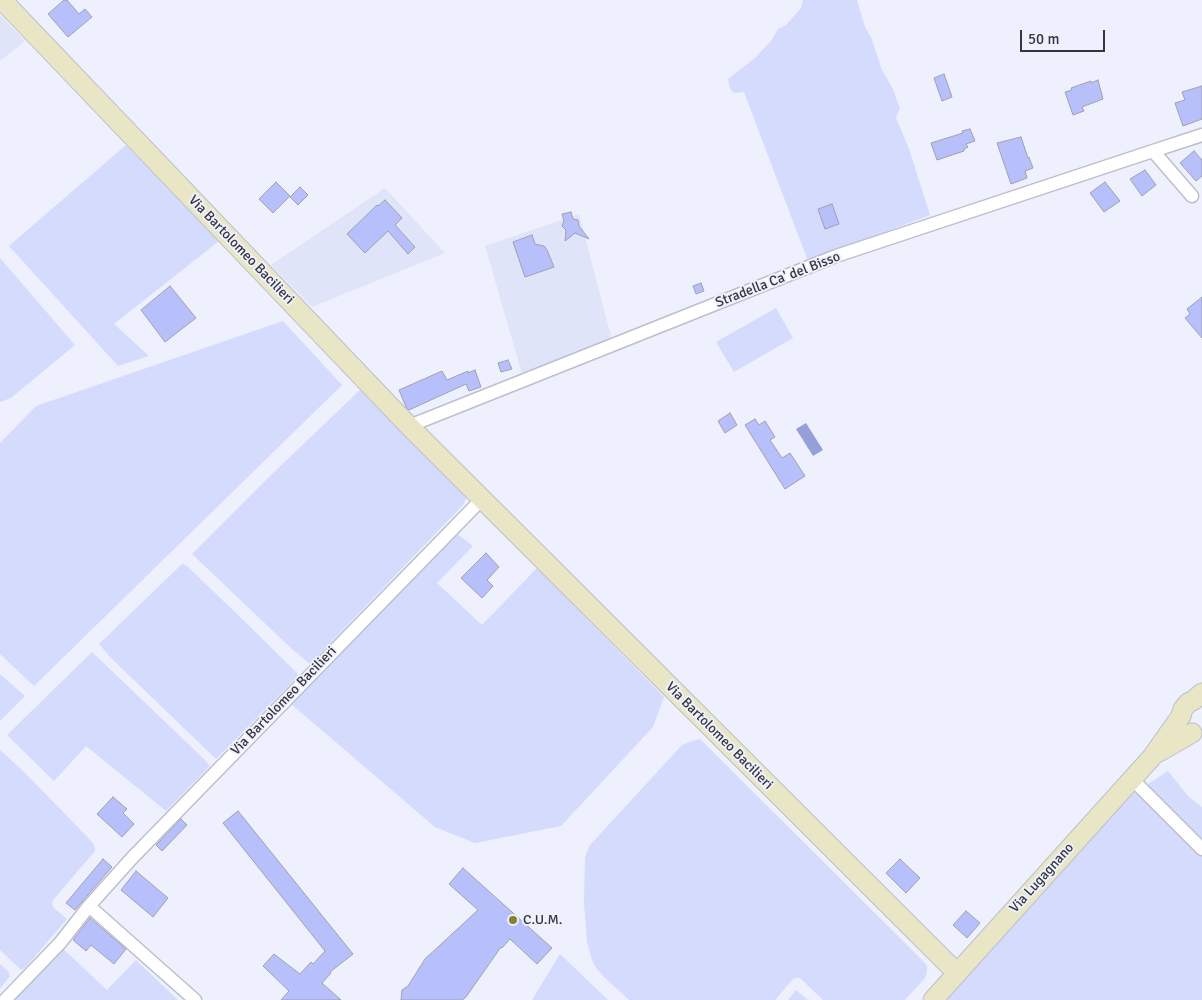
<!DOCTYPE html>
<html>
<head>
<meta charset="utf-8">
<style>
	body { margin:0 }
	#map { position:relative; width:1202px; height:1000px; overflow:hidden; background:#eef0fd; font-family:Signika,sans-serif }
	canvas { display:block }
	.scale { position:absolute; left:1020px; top:30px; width:85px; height:22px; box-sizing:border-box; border:2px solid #35363b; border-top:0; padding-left:6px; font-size:15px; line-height:18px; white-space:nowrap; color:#35363b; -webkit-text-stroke:4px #eef0fd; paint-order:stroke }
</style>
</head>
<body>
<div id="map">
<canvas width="1202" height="1000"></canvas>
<div class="scale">50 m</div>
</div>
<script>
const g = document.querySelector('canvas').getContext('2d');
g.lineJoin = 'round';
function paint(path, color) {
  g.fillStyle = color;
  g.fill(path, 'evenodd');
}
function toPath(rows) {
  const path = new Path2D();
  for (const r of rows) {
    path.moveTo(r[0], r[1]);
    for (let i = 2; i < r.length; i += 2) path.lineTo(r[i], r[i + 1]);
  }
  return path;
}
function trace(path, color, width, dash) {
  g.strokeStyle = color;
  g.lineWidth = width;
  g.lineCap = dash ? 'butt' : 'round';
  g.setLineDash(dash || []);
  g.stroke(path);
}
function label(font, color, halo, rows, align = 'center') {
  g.font = font + ' Signika,sans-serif';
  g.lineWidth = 4;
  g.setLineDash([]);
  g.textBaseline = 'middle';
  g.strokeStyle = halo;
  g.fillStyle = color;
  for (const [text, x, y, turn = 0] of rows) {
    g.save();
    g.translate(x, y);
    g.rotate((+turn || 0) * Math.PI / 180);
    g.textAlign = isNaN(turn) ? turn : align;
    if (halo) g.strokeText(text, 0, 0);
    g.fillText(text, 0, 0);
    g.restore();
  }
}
const built = toPath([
	[0,15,25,41,0,61],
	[385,188,445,253,312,307,271,265],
	[579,214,612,340,522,374,485,246]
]);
const green = toPath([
	[803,0,857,0,865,27,871,37,882,70,893,89,897,101,900,108,896,118,909,149,930,215,808,261,744,92,734,93,730,89,728,79,755,58,771,41,778,29,786,25,801,8],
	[126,145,219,241,114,324,149,356,118,366,9,246],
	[0,258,75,345,11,398,0,402],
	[776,308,793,338,734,372,716,342],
	[283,321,342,385,34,686,0,654,0,443,36,406],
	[360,390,466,497,464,504,310,664,293,650,192,554,270,476],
	[456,533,473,546,437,583,482,625,537,568,664,697,653,727,561,826,475,843,435,827,291,704],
	[182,564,187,566,239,616,297,673,298,676,216,759,111,658,99,644],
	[92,652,204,759,210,766,166,811,86,746,54,781,7,735],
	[0,674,25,696,0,721],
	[700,739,923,961,927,966,927,971,925,978,905,1000,823,1000,800,978,797,978,793,979,775,1000,629,1000,606,979,596,968,592,960,587,942,584,903,585,857,590,845,682,745,695,740],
	[0,750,22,770,70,819,93,843,95,848,95,851,53,900,52,903,53,907,67,919,25,968,21,970,0,950],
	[1168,771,1188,796,1202,807,1202,1000,941,1000,1113,807],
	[60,946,107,990,136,960,178,1000,9,1000],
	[560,954,608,1000,532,1000],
	[0,964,8,971,10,976,0,989],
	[796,990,808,1000,788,1000]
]);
const water = toPath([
	[806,423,823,450,813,456,796,429]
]);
const building = toPath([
	[64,0,67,0,79,14,85,9,92,17,68,37,48,14,64,0],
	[944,74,952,97,942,101,934,78,944,74],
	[1098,80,1103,99,1082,107,1084,111,1073,115,1065,92,1072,90,1071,88,1091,81,1091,83,1098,80],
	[1202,86,1202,119,1183,126,1175,103,1185,100,1182,92,1202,86],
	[970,129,975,141,966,144,968,147,964,149,964,151,937,160,931,143,963,133,962,131,970,129],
	[1021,137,1028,158,1029,157,1033,168,1025,171,1027,178,1011,184,997,143,1021,137],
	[1194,151,1202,160,1202,176,1196,181,1180,163,1194,151],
	[1145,170,1156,185,1142,196,1130,179,1145,170],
	[276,182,290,196,273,213,259,199,276,182],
	[1105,182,1120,201,1104,212,1090,193,1105,182],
	[300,187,308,195,298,205,290,197,300,187],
	[385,200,402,218,395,225,415,247,408,254,388,231,365,253,347,234,377,205,378,206,385,200],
	[832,204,839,224,825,229,818,209,832,204],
	[571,212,573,219,578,220,579,226,589,239,575,233,565,241,566,230,562,226,564,221,562,214,571,212],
	[532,235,535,244,544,246,547,250,554,267,525,277,513,242,532,235],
	[701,283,704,291,696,294,693,286,701,283],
	[170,286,196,318,165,342,141,310,170,286],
	[1202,297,1202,338,1185,318,1190,314,1187,309,1202,297],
	[508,360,512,369,501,372,498,363,508,360],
	[475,370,481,387,469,391,466,384,409,410,406,407,399,390,442,371,447,380,468,371,468,373,475,370],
	[730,413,737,425,725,433,718,421,730,413],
	[755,419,759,425,765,421,775,437,770,440,782,458,790,453,805,476,785,489,745,425,755,419],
	[486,553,499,567,487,580,493,586,482,598,461,578,486,553],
	[113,797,127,809,123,813,134,824,122,837,97,814,113,797],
	[238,811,353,954,330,972,331,973,322,983,341,1000,281,1000,289,991,263,966,274,954,300,974,311,962,313,964,325,951,223,823,238,811],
	[181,819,187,825,162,851,156,845,181,819],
	[103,859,112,867,75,910,66,903,103,859],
	[900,859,920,878,906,893,886,873,900,859],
	[463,868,552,948,537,964,510,939,502,948,501,947,466,997,462,1000,401,1000,402,990,408,986,425,959,478,910,449,884,463,868],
	[136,871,168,898,153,917,121,890,136,871],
	[966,911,980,923,967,938,953,925,966,911],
	[90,918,126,949,114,964,91,945,86,951,73,940,90,918]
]);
const street = toPath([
	[1153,151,1192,196],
	[409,426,836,256,1153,151,1202,135],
	[1132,779,1202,849],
	[89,906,195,1000],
	[5,1000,60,943,89,906,132,858,482,499]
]);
const secondary = toPath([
	[2,0,409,426,957,973],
	[1159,752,1192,733],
	[933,1000,1152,757,1181,716,1183,709,1188,703,1194,700,1202,693]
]);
const markers = [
	[513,920,5,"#85822b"]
];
const streetNames = [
	["Via Bartolomeo Bacilieri",241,250,46],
	["Stradella Ca' del Bisso",778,280,-21],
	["Via Bartolomeo Bacilieri",284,701,-46],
	["Via Bartolomeo Bacilieri",719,736,45],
	["Via Lugagnano",1042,878,-48]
];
const poiNames = [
	["C.U.M.",523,920]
];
paint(built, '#e0e4f8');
paint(green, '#d4dbfc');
paint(water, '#969fd8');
paint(building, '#b7c0fb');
trace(building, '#9fa1ad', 1);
trace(street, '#bdbfcc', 15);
trace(secondary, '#bdbfcc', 21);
trace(street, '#fff', 12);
trace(secondary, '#e8e6c5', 19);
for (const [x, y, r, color] of markers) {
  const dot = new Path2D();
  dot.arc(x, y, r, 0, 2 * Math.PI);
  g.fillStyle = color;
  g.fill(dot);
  trace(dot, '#eef0fd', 2);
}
label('14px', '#35363b', '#eef0fd', streetNames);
label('14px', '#35363b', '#eef0fd', poiNames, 'left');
</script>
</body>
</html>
